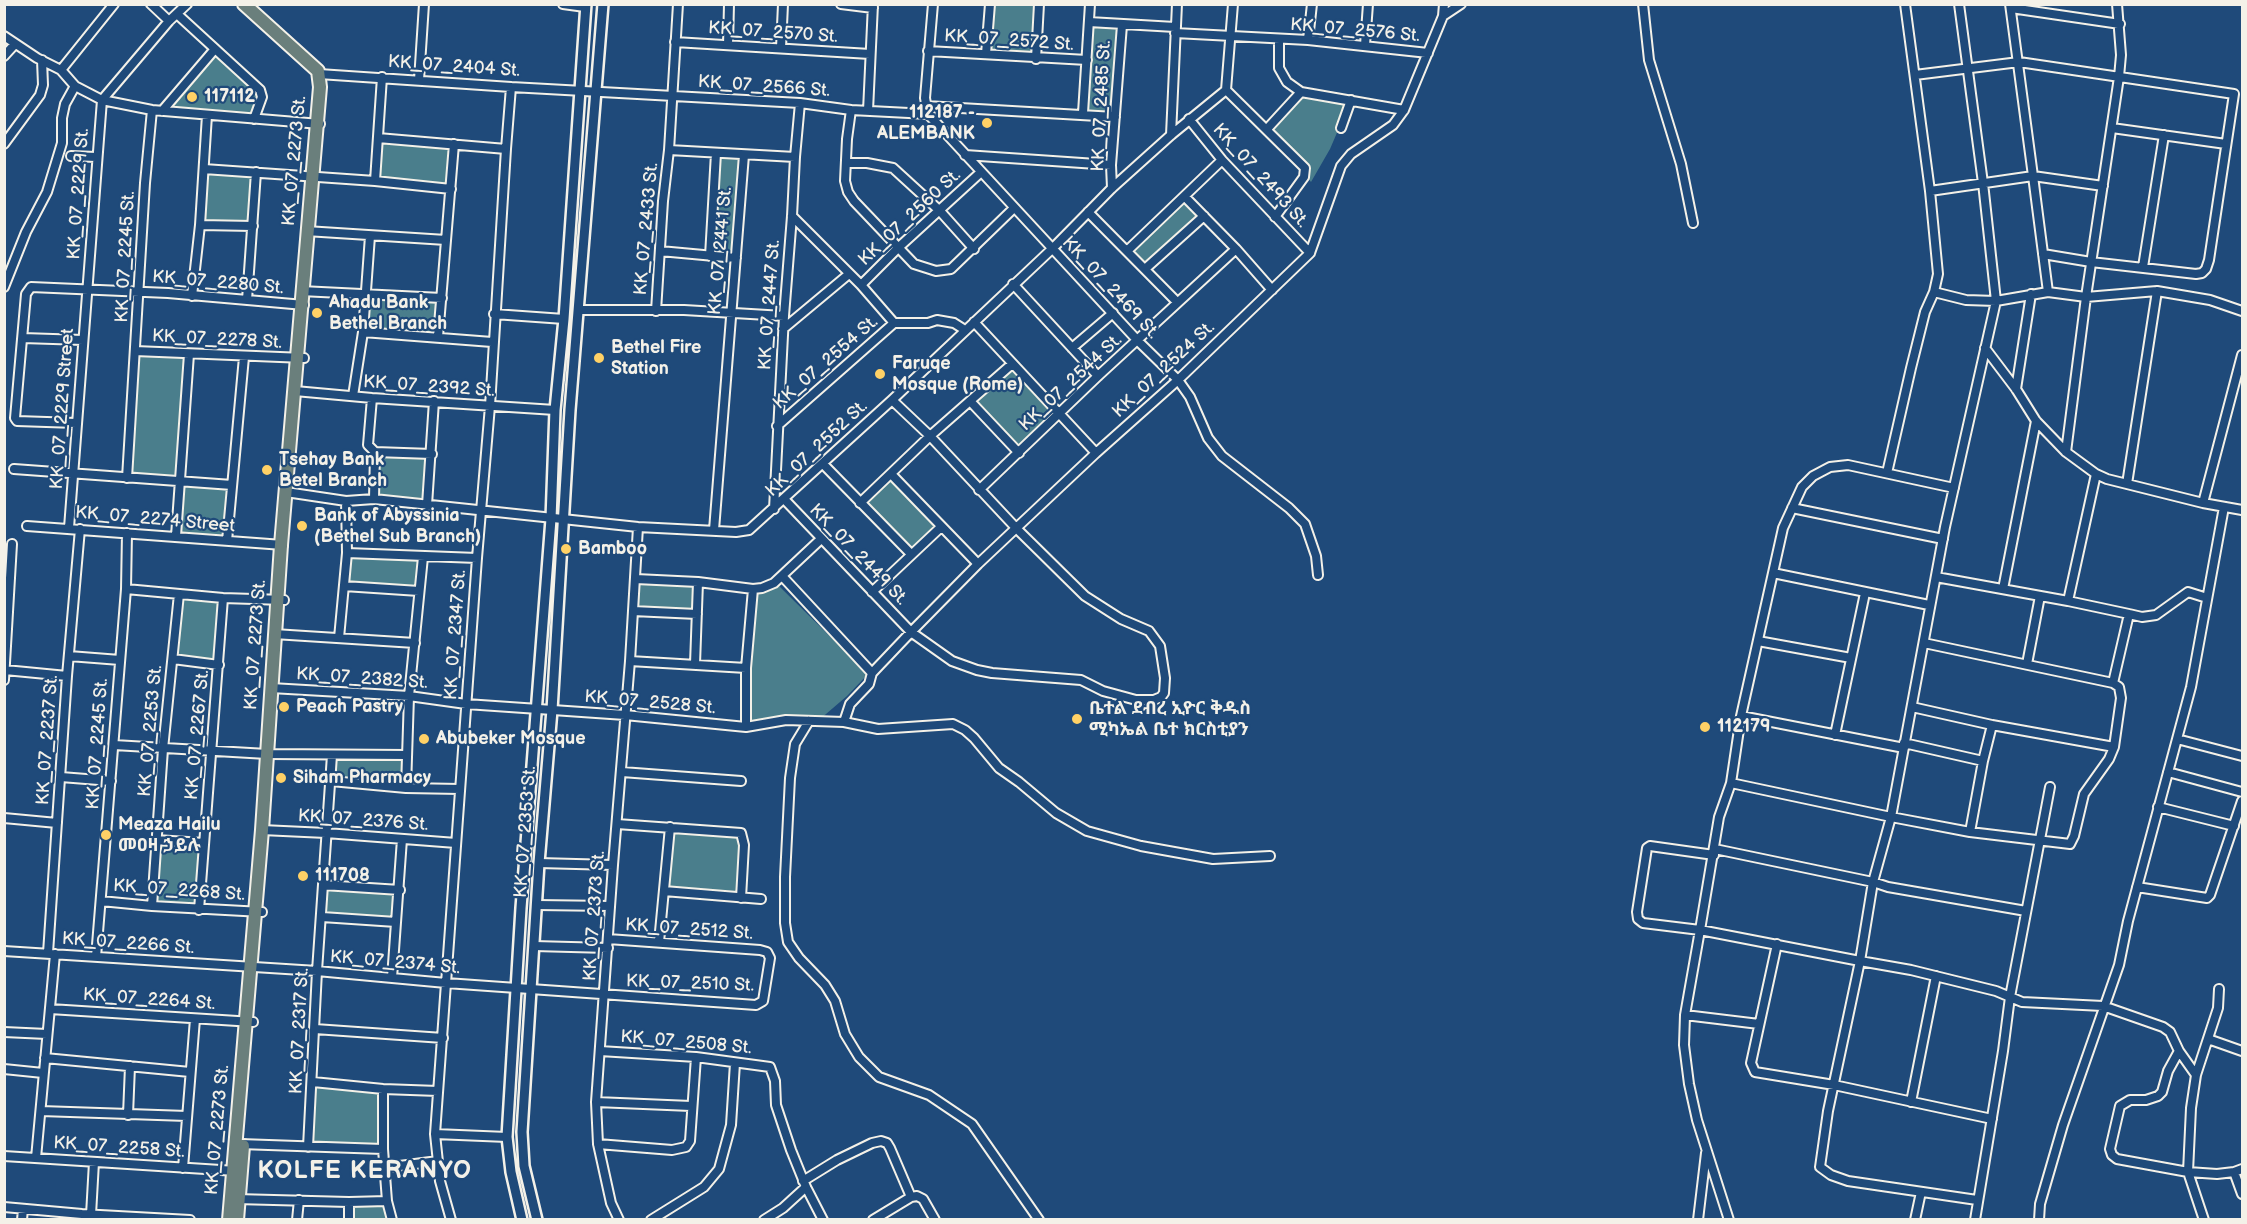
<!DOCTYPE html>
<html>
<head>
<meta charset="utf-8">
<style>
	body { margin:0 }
	#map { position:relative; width:2247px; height:1224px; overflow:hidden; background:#1f4a7a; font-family:"Balsamiq Sans",sans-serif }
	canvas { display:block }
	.frame { position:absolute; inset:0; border:6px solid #f4f1e8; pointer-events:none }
</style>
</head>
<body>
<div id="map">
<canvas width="2247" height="1224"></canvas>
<div class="frame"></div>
</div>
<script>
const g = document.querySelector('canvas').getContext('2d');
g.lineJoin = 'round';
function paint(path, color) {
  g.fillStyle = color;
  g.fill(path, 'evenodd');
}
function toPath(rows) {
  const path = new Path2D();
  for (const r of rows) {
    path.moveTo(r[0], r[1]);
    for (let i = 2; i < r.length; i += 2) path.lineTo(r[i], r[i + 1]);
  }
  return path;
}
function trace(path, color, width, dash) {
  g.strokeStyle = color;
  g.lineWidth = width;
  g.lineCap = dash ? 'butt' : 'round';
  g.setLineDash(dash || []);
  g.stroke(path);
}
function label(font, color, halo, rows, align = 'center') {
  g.font = font + ' "Balsamiq Sans","Noto Sans Ethiopic",sans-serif';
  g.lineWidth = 4.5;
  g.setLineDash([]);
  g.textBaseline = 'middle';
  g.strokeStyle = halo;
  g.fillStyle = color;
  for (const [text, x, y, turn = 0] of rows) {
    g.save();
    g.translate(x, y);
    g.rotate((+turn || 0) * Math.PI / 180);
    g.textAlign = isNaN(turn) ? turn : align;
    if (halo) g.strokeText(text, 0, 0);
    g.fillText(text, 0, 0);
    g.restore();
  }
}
const green = toPath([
	[990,5,1039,5,1036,59,986,54],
	[1089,22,1122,25,1115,117,1083,113],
	[215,49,262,94,254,119,162,111],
	[1301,92,1351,100,1330,149,1311,182,1267,129],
	[378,138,454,144,451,189,375,181],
	[716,153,744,155,736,258,710,256],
	[204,169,256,172,253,226,200,225],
	[1185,197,1204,216,1145,269,1128,250],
	[365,293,442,298,438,337,363,332],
	[135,351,189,354,182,481,232,485,227,541,176,536,181,481,127,478],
	[1012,364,1060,414,1019,453,970,401],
	[375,452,432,454,427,505,374,499],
	[891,474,941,527,911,554,860,503],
	[347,553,423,557,419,591,344,586],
	[636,579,698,582,697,614,633,611],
	[778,585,868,674,847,696,819,720,742,730,748,594,763,593],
	[179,594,223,598,219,665,173,659],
	[332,755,407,755,406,788,331,781],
	[670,827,741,833,741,898,664,891],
	[156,840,204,843,199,910,152,906],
	[323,885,400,890,396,922,322,917],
	[313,1082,383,1089,383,1149,308,1147],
	[387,1201,392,1220,348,1220,349,1202]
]);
const minor = toPath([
	[151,4,169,21],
	[563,4,585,7],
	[841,4,873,8],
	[933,4,925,98,928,114,1138,341,1178,380,1190,397,1208,438,1222,456,1289,508,1305,524,1316,556,1318,575],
	[1643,4,1649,60,1681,164,1693,223],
	[1905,4,1930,191,1938,274,1934,292,1966,300,1996,301,2048,292,2086,297,2157,291,2210,300,2242,311],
	[2010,4,2033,176,2103,186],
	[2011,8,2120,24],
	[177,14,260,90,262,97,254,119],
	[1443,16,1461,4],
	[1089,22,1175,27],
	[1175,33,1308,40,1428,53],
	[4,36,37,58,61,70,75,86,102,100,152,110,320,124],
	[1279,39,1279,68,1287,82,1301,92],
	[1308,40,1312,4],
	[675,42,870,54],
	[728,45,729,4],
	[1365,45,1368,4],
	[781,48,783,4],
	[928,51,1087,60],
	[986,54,990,4],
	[4,56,15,44],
	[1036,59,1039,4],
	[61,70,114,4],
	[319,74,511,87,800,103,851,110,928,114],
	[1915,75,2019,62,2234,94,2209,260,2206,269,2202,273,2196,274,2091,262,2043,254],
	[419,80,424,4],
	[1226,90,1305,168,1304,177,1275,217],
	[1226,90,1233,4],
	[926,106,1115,117],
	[851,110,847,139,845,181,848,192,854,201,914,264,936,271,951,269,1013,209],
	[162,111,215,49],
	[868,111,873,4],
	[1083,113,1090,4],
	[1189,119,1222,160,1310,253],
	[1341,128,1351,100],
	[2112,128,2226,144],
	[1267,129,1301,92,1404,110],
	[1171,135,1177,4],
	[378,138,506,149],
	[4,144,40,95,43,85,42,60],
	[669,150,795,157],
	[965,155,1111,165],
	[71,156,96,157],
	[847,163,867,163,893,168,940,211,974,249],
	[204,169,375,181,451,189],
	[375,181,382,77],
	[1112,188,1111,165,1122,25],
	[1930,191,2033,176,2048,292],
	[1185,197,1236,249,1272,290],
	[1088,212,1177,302],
	[792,216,861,285,894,323],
	[200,225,253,226],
	[306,231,446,240],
	[1128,250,1222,160],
	[660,251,736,258],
	[710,256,716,153],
	[2143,267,2164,135],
	[1145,269,1204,216],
	[1013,284,1098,376],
	[861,285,899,247,980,173],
	[4,287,26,232,47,192,62,143,62,118,65,104,75,86],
	[301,291,442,298],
	[192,296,200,225,207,115],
	[247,300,256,172],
	[579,310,684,310,784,316],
	[656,311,663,201,669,150,678,4],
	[494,314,564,319],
	[974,322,1096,453],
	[894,323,928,323,937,320,954,323,965,330],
	[783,329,849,274],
	[363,332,492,342],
	[438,337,454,144],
	[23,338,83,340],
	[1072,348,1113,313],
	[1985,348,2016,389,2036,421,2066,452,2096,474,2107,479,2203,503,2242,510],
	[135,351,304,358],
	[2016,389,2031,294],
	[295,391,372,398,555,410],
	[353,396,363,332,370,236],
	[372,398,368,445,375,452],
	[970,401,1019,453],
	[76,423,17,421,15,418,26,294,31,287,168,293,304,305],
	[777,426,894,323],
	[375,452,432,454],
	[2066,452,2086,297,2119,77,2121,55,2117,4],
	[823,464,911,554],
	[14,469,232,485],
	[1887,473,1911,368,1925,312,1934,292],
	[891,474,978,564],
	[127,478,145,183,152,110],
	[2127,484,2157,291],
	[979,490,1098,376,1236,249],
	[286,492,346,501,374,499,638,527,736,532,749,530,892,400,1053,248,1112,188,1171,135,1226,90],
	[374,499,375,452],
	[784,499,911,632,952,661,977,670,992,673,1081,680,1103,691,1136,700,1154,700,1161,697,1164,693,1165,678,1160,646,1149,631,1121,619,1085,596,1017,529,930,436,892,400],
	[860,503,930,436,1012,364],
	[2203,503,2242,355],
	[427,505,434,401],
	[1792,508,1943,539],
	[774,509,784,316,792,216,795,157,800,103],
	[27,526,283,545],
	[69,528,102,100,169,21,187,4],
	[714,530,744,155],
	[176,536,189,354],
	[227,541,244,357],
	[347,553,477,558],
	[1773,573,1929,605],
	[782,576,872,673],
	[636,579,698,582,753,589,762,588,774,583,821,539],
	[344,586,419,591],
	[126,589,223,598,284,600],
	[2003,589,2036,421],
	[872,592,941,527],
	[2068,601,2096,474],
	[633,611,697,614],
	[2129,614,2142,617,2156,615,2188,592,2207,598],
	[274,634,415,643],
	[339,638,347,553,346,501],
	[1758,641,1851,658],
	[1924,643,2113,683,2129,614,2068,601,1936,577],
	[69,656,120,660],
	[173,659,219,665],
	[630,661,746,668],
	[695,664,698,582],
	[2027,664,2040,596],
	[5,670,67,676],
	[4,680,12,544],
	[271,688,409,696,466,704,625,715,746,727,786,720,844,722,878,729,953,724,965,730,974,738,999,768,1019,782,1056,813,1087,831,1141,846,1213,859,1270,856],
	[1912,707,1992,725,2114,747],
	[1741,716,1783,528,1802,487,1813,476,1830,467,1848,465,1954,488],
	[809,721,795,744,790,778,785,877,785,923,788,942,799,958,825,985,835,1001,845,1034,859,1057,879,1077,929,1095,972,1124,1039,1220],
	[844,722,850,704,869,684,872,673,911,632,978,564,1096,453,1178,380,1310,253,1341,166,1351,154,1393,125,1404,110,1443,16,1444,4],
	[746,727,746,668,753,589],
	[1835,735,1865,593],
	[2177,739,2242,756],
	[1904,743,1983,761],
	[114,745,267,754,407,755],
	[1904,748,1741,716,1731,783,1719,817,1700,930,1860,961,1873,882,1891,817,1945,527,1996,301,1983,183,1959,4],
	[622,772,741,781],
	[2168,772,2242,792],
	[61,777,111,781],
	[331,781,406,788,460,789],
	[1731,783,1891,817,1970,832,2070,844,2074,836,2084,794,2109,759,2114,747,2121,698,2119,687,2113,683],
	[406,788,409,696,423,557],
	[2158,807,2234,826],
	[4,818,57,823],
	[617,824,741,833,744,845,741,898],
	[262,830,326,833,456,843],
	[1970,832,1983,761,1992,725],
	[156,840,204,843],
	[1715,849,1873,882,1888,887,2026,911],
	[1714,855,1650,846,1647,848,1637,912,1638,919,1643,923,1700,930,1685,1015,1684,1045,1689,1084,1697,1120,1729,1220],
	[539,863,613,865],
	[323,885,400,890],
	[2137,887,2207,898,2210,895,2242,801],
	[664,891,761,899],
	[101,901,152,906,262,912],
	[537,905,610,906],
	[152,906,163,749,179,594],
	[199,910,223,598],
	[322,917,396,922],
	[659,942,670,827],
	[1777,944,1751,1063,1755,1072,1834,1085,1992,1119],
	[534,946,608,948],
	[4,951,317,971,446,983,756,1005,763,1001,770,958,767,952,760,950,608,939],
	[48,953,67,676,80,529],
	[96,957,126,589,127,533],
	[392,978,402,839],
	[50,1009,253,1022],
	[1685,1015,1759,1024],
	[315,1029,443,1038],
	[4,1032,47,1034],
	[2208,1039,2242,1051],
	[600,1051,696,1057,770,1067,775,1081,776,1105,791,1150,806,1187,823,1220],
	[2179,1051,2168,1071,2162,1092,2158,1096,2146,1100,2130,1100,2120,1106,2110,1149,2112,1155,2117,1159,2188,1172,2217,1174,2234,1172,2242,1169],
	[45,1058,190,1072],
	[4,1069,43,1073],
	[313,1082,383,1089,438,1091],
	[383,1089,383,1149,387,1201,392,1220],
	[596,1102,691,1106],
	[1911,1102,1936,976],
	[41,1111,187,1116],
	[128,1115,130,1066],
	[435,1134,507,1137],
	[240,1144,383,1149],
	[598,1144,672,1150,686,1147,690,1141,696,1057],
	[308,1147,317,971,332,755],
	[4,1156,236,1171],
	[36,1158,55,954],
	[183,1168,195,1019],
	[384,1168,438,1161],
	[2234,1172,2242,1194],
	[803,1181,837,1160,872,1143,881,1141,887,1143,890,1148,911,1197],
	[236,1199,349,1202,387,1201],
	[1977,1200,1848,1181,1831,1175,1820,1167,1828,1111,1860,961,1911,970,1996,991,2022,1002,2103,1006,2163,1027,2170,1032,2179,1051,2196,1075],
	[4,1207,82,1214,190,1220],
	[91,1215,94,1162],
	[22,1220,23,1209],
	[297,1220,299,1200],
	[349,1220,349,1202],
	[451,1220,440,1181,435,1134,477,558,490,406,506,149,511,87],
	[619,1220,611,1203,598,1144,596,1102,613,865,630,661,638,527],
	[651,1220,704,1187,719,1169,731,1125,735,1063],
	[764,1220,783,1208,806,1187],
	[873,1220,911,1197,917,1196,923,1199,935,1220],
	[1698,1220,1706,1153],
	[1915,1220,1921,1192],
	[1975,1220,2003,1051,2010,997,2050,787],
	[2039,1220,2040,1204,2063,1125,2119,965,2128,921,2191,687,2224,507],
	[2204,1220,2188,1172,2191,1108,2196,1075,2218,1008,2219,989]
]);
const tertiary = toPath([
	[522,1220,511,1172,507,1137,521,908,551,519,555,410,564,319,586,4],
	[537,1220,524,1166,522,1132,539,863,552,710,570,410,603,4]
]);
const primary = toPath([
	[229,1220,262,830,281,545,320,87,318,71,244,4],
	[237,1220,243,1146]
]);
const markers = [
	[192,97,6,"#ffd166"],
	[987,123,6,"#ffd166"],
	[317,313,6,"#ffd166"],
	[599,358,6,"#ffd166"],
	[880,374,6,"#ffd166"],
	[267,470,6,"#ffd166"],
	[302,526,6,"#ffd166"],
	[566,549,6,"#ffd166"],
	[284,707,6,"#ffd166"],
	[1077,719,6,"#ffd166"],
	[1705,727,6,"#ffd166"],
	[424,739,6,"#ffd166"],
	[281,778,6,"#ffd166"],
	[106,835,6,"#ffd166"],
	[303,876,6,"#ffd166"]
];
const streetNames = [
	["KK_07_2576 St.",1355,31,5],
	["KK_07_2570 St.",773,33,4],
	["KK_07_2572 St.",1009,41,4],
	["KK_07_2404 St.",454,67,4],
	["KK_07_2566 St.",764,87,4],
	["KK_07_2485 St.",1102,106,-87],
	["KK_07_2273 St.",295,161,-85],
	["KK_07_2493 St.",1260,176,48],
	["KK_07_2229 St.",79,194,-86],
	["KK_07_2560 St.",910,218,-43],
	["KK_07_2433 St.",647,229,-85],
	["KK_07_2441 St.",721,251,-85],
	["KK_07_2245 St.",126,257,-87],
	["KK_07_2280 St.",218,283,5],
	["KK_07_2469 St.",1110,288,47],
	["KK_07_2447 St.",770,305,-86],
	["KK_07_2278 St.",217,340,3],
	["KK_07_2554 St.",826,363,-41],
	["KK_07_2524 St.",1164,370,-43],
	["KK_07_2544 St.",1071,383,-43],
	["KK_07_2392 St.",429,387,4],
	["KK_07_2229 Street",63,409,-86],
	["KK_07_2552 St.",817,449,-43],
	["KK_07_2274 Street",155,520,5],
	["KK_07_2449 St.",858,555,46],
	["KK_07_2347 St.",456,635,-86],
	["KK_07_2273 St.",256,645,-86],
	["KK_07_2382 St.",362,679,4],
	["KK_07_2528 St.",650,703,5],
	["KK_07_2253 St.",151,731,-85],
	["KK_07_2267 St.",198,735,-85],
	["KK_07_2237 St.",48,740,-86],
	["KK_07_2245 St.",98,744,-86],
	["KK_07_2376 St.",363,821,4],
	["KK_07_2353 St.",526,832,-86],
	["KK_07_2268 St.",179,891,4],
	["KK_07_2373 St.",595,916,-86],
	["KK_07_2512 St.",689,930,4],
	["KK_07_2266 St.",128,944,4],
	["KK_07_2374 St.",395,963,5],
	["KK_07_2510 St.",690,984,2],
	["KK_07_2264 St.",149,1000,4],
	["KK_07_2317 St.",300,1031,-87],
	["KK_07_2508 St.",686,1043,5],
	["KK_07_2273 St.",218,1130,-85],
	["KK_07_2258 St.",119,1148,4]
];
const poiNames = [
	["117112",204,97],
	["112187 -",975,113,"right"],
	["ALEMBANK",975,134,"right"],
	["Ahadu Bank",329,303],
	["Bethel Branch",329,324],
	["Bethel Fire",611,348],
	["Station",611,369],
	["Faruqe",892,364],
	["Mosque (Rome)",892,385],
	["Tsehay Bank",279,460],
	["Betel Branch",279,481],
	["Bank of Abyssinia",314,516],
	["(Bethel Sub Branch)",314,537],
	["Bamboo",578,549],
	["Peach Pastry",296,707],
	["ቤተል ደብረ ኢዮር ቅዱስ",1089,709],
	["ሚካኤል ቤተ ክርስቲያን",1089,730],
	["112179",1717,727],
	["Abubeker Mosque",436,739],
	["Siham Pharmacy",293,778],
	["Meaza Hailu",118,825],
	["መዐዛ ኃይሉ",118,846],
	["111708",315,876]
];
const districtNames = [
	["KOLFE KERANYO",365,1172]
];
paint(green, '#4a7e8c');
trace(minor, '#f4f1e8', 12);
trace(tertiary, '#f4f1e8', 14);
trace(primary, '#f4f1e8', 16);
trace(minor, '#1f4a7a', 8);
trace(tertiary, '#1f4a7a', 9);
trace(primary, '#6a7f7c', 12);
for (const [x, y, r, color] of markers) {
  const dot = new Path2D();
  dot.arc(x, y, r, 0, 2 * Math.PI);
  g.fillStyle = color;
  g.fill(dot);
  trace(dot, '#1f4a7a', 2);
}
label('18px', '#f4f1e8', '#1f4a7a', streetNames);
label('bold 18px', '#f4f1e8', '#1f4a7a', poiNames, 'left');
g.letterSpacing = '1.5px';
label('bold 24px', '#f4f1e8', '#1f4a7a', districtNames);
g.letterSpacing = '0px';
</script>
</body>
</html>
